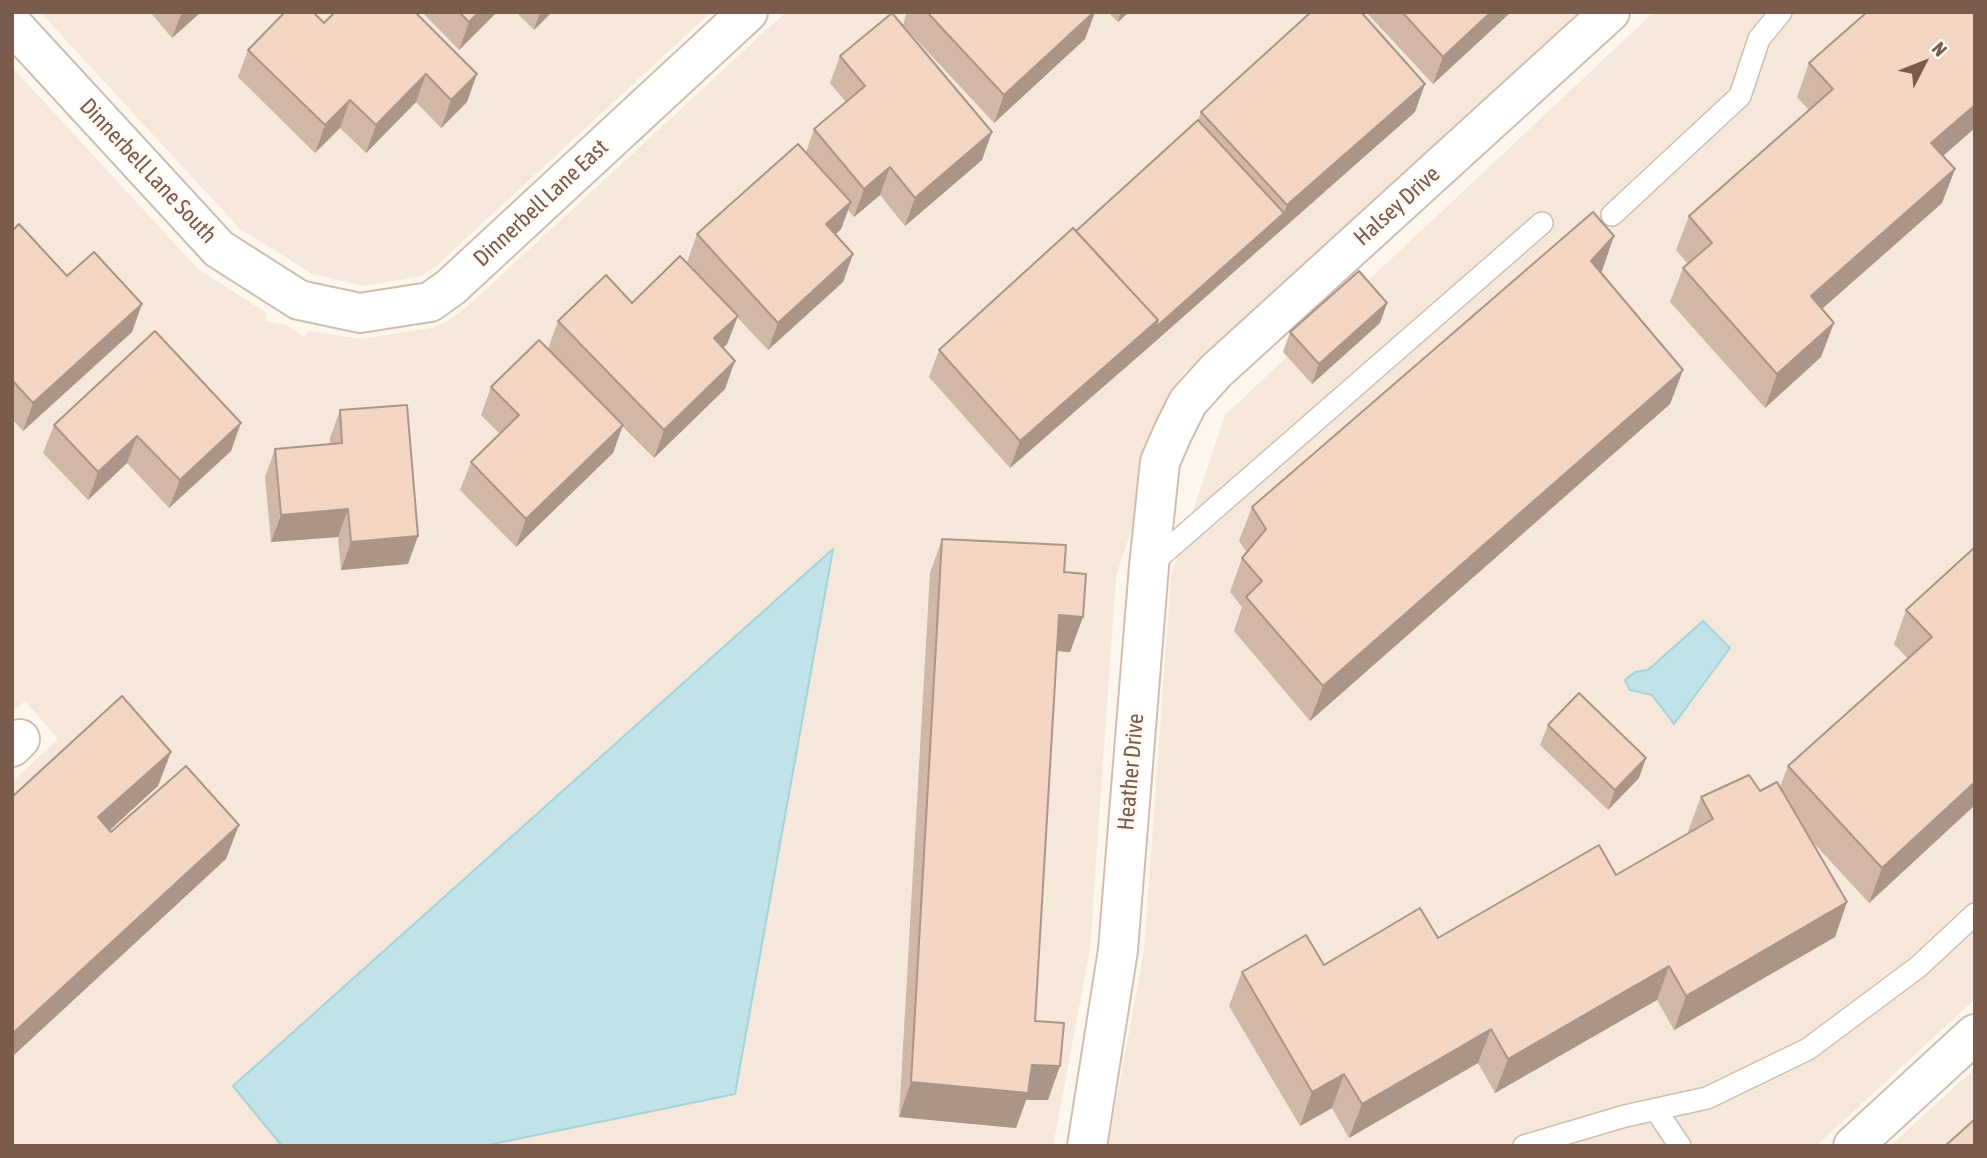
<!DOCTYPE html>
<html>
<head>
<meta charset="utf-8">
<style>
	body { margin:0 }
	#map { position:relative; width:1987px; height:1158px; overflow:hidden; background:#fdf6ec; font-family:"Asap Condensed",sans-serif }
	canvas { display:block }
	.frame { position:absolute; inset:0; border:14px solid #7a5c4d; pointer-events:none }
	.north { position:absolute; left:1889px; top:28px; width:70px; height:70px; -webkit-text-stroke:5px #fffaf3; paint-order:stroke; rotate:48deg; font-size:19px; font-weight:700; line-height:28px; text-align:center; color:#7a5c4d }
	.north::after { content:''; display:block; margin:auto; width:24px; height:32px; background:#7a5c4d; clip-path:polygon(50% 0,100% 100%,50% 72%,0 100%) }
</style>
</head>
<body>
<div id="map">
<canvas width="1987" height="1158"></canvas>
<div class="frame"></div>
<div class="north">N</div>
</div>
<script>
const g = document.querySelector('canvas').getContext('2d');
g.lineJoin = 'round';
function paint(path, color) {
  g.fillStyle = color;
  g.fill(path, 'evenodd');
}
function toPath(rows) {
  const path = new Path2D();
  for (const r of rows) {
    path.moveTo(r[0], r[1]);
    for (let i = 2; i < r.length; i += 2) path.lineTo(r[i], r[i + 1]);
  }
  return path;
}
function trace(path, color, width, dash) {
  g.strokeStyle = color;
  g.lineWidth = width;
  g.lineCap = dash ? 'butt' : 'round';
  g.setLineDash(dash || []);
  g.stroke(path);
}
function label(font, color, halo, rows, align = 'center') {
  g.font = font + ' "Asap Condensed",sans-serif';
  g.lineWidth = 6;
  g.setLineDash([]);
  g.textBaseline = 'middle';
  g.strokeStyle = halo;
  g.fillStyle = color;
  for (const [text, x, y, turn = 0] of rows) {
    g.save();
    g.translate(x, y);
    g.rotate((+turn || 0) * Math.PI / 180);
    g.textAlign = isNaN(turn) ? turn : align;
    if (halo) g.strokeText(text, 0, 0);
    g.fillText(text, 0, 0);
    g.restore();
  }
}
const residential = toPath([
	[40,12,711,12,435,267,421,276,364,286,312,274,239,228],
	[786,12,1580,12,1196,372,1185,370,1179,388,1164,403,1171,411,1116,576,1090,949,1053,1146,483,1146,735,1094,233,1086,282,1146,12,1146,12,782,58,739,25,701,12,712,12,67,198,269,267,313,265,321,286,325,305,337,309,331,361,339,431,328,444,323,468,306],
	[1654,12,1975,12,1975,999,1816,1146,1108,1146,1144,951,1171,576,1225,415],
	[1975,1068,1975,1146,1890,1146]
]);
const water = toPath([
	[833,549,735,1094,483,1146,282,1146,233,1086,833,549],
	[1703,621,1730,648,1674,724,1652,695,1630,690,1625,680,1635,672,1648,670,1703,621]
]);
const lane = toPath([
	[1612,215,1740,96,1759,39,1781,12],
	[1150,565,1542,223],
	[1656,1110,1680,1146],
	[1524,1146,1625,1116,1707,1098,1808,1049,1918,967,1975,914]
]);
const street = toPath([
	[12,24,219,249,299,300,360,313,430,302,451,287,748,12],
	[12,747,20,739],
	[1087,1146,1118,950,1149,566,1160,462,1173,432,1188,402,1216,371,1610,12],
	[1853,1146,1975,1034]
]);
const wall = toPath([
	[150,12,201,12,172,38],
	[335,12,467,102,441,128,416,102,366,153,340,128,315,153,238,77,248,50,324,23],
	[422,12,497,12,459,50],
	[516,12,552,12,534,30],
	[907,12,1095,12,1085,39,994,123,903,25],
	[1108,12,1129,12,1118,22],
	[1366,12,1511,12,1433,84],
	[840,56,982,160,905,226,880,195,854,217,848,210,841,229,836,234,853,254,843,282,768,350,737,317,727,344,723,348,725,389,654,458,622,426,613,453,516,547,460,490,471,462,500,434,481,415,491,387,548,349,558,321,632,303,717,294,687,262,697,234,806,152,814,129,846,102,830,83],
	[1809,63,1943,156,1955,169,1942,203,1822,309,1821,357,1765,408,1670,302,1683,268,1688,264,1676,250,1689,216,1809,110,1797,97],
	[1201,112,1415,112,1010,468,929,377,939,350,1076,231,1198,120],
	[12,231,132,332,23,431,12,419],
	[1602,271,1601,272,1683,370,1670,404,1310,721,1234,631,1242,607,1230,592,1242,558,1247,553,1239,541,1252,507],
	[1387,303,1380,323,1312,384,1283,352,1290,332],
	[155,331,231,451,169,508,127,463,88,500,43,453,54,425],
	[340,410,408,564,341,570,338,537,271,542,265,477,275,449,330,444,330,438],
	[942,539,1064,572,1083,617,1070,652,1057,651,1035,1021,1048,1100,1026,1100,1016,1128,899,1117,930,573],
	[1975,547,1975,805,1869,903,1810,839,1847,902,1835,937,1674,1030,1657,1000,1495,1093,1478,1063,1349,1138,1332,1108,1300,1126,1229,1006,1242,972,1324,965,1438,938,1616,875,1689,833,1688,831,1701,797,1760,791,1780,787,1788,766,1908,659,1894,644,1906,610],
	[1548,725,1639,778,1608,810,1540,745]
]);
const shadedWall = toPath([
	[182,12,201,12,172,38],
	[479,12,497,12,459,50,469,22],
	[540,12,552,12,534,30],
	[1095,12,1085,39,994,123,1004,95],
	[1121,12,1129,12,1118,22],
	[1491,12,1511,12,1433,84,1443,57],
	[426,74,416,102,366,153,376,125],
	[477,74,467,102,441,128,451,100],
	[1425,84,1415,112,1148,348,1155,328,1284,213,1287,205],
	[350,100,340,128,315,153,325,125],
	[1975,105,1975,128,1919,177,1931,143],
	[992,132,982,160,905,226,915,198],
	[890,167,880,195,854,217,864,189],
	[1955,169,1942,203,1798,330,1811,296],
	[851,202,841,229,816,252,826,224],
	[1614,236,1602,271,1578,295,1591,261],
	[853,254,843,282,768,350,778,323],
	[1387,303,1380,323,1312,384,1319,364],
	[142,304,132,332,23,431,33,403],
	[738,316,727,344,704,366,714,338],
	[1158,320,1148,348,1010,468,1020,441],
	[1834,323,1821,357,1765,408,1777,374],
	[735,361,725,389,654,458,664,430],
	[1683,370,1670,404,1310,721,1323,686],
	[241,423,231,451,169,508,180,480],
	[623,425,613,453,516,547,526,519],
	[137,436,127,463,88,500,98,472],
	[348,509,338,537,271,542,281,515],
	[418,536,408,564,341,570,351,542],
	[1059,615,1083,617,1070,652,1046,650],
	[171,752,158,786,86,852,98,817],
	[1646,758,1639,778,1608,810,1615,790],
	[1975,782,1975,805,1869,903,1882,868],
	[239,825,226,859,12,1057,12,1034],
	[1847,902,1835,937,1674,1030,1686,996],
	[1669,966,1657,1000,1495,1093,1508,1059],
	[1491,1029,1478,1063,1349,1138,1362,1104],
	[1032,1065,1060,1066,1048,1100,1026,1100,1016,1128,899,1117,911,1082],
	[1344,1074,1332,1108,1300,1126,1312,1092]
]);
const building = toPath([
	[285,12,313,12,324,23,335,12,415,12,477,74,451,100,426,74,376,125,350,100,325,125,248,50,285,12],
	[459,12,479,12,469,22,459,12],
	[927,12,1094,12,1004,95,927,12],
	[1311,12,1361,12,1425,84,1287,205,1201,112,1311,12],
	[1402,12,1491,12,1443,57,1402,12],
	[1867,12,1975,12,1975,105,1931,143,1955,169,1811,296,1834,323,1777,374,1683,268,1712,243,1689,216,1833,89,1809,63,1867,12],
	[892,13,992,132,915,198,890,167,864,189,814,129,865,86,840,56,892,13],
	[1198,120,1284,213,1155,328,1158,320,1076,231,1198,120],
	[798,144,851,202,826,224,853,254,778,323,697,234,798,144],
	[1593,212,1614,236,1591,261,1683,370,1323,686,1246,597,1262,581,1242,558,1266,529,1252,507,1593,212],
	[19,224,67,276,94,252,142,304,33,403,12,380,12,231,19,224],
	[1073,228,1158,320,1020,441,939,350,1073,228],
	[680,256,738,316,714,338,735,361,664,430,558,321,606,275,632,303,680,256],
	[1359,271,1387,303,1319,364,1290,332,1359,271],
	[155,331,241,423,180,480,137,436,98,472,54,425,155,331],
	[539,340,623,425,526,519,471,462,519,415,491,387,539,340],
	[407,405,418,536,351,542,348,509,281,515,275,449,342,443,340,410,407,405],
	[942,539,1066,545,1064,572,1086,574,1083,617,1059,615,1035,1021,1064,1023,1060,1066,1032,1065,1028,1093,911,1082,942,539],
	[1975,547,1975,782,1882,868,1788,766,1932,637,1906,610,1975,547],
	[1579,693,1646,758,1615,790,1548,725,1579,693],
	[122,696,171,752,98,817,111,832,186,766,239,825,12,1034,12,797,122,696],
	[1749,775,1760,791,1777,782,1847,902,1686,996,1669,966,1508,1059,1491,1029,1362,1104,1344,1074,1312,1092,1242,972,1306,935,1324,965,1420,908,1438,938,1599,845,1616,875,1713,819,1701,797,1749,775],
	[1975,1119,1975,1146,1945,1146,1975,1119]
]);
const streetNames = [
	["Dinnerbell Lane South",148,171,47],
	["Dinnerbell Lane East",541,203,-43],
	["Halsey Drive",1397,206,-42],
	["Heather Drive",1131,772,-85]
];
paint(residential, '#f5e8da');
paint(water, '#bfe3e8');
trace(water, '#a5d3da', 2);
trace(lane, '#d1beb0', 24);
trace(street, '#d1beb0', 42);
trace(lane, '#fff', 21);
trace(street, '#fff', 38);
paint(wall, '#d1b7a8');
paint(shadedWall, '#aa9588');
paint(building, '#f3d5c3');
trace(building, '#aa9588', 2);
label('23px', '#7a5c4d', '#fffaf3', streetNames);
</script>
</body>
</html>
